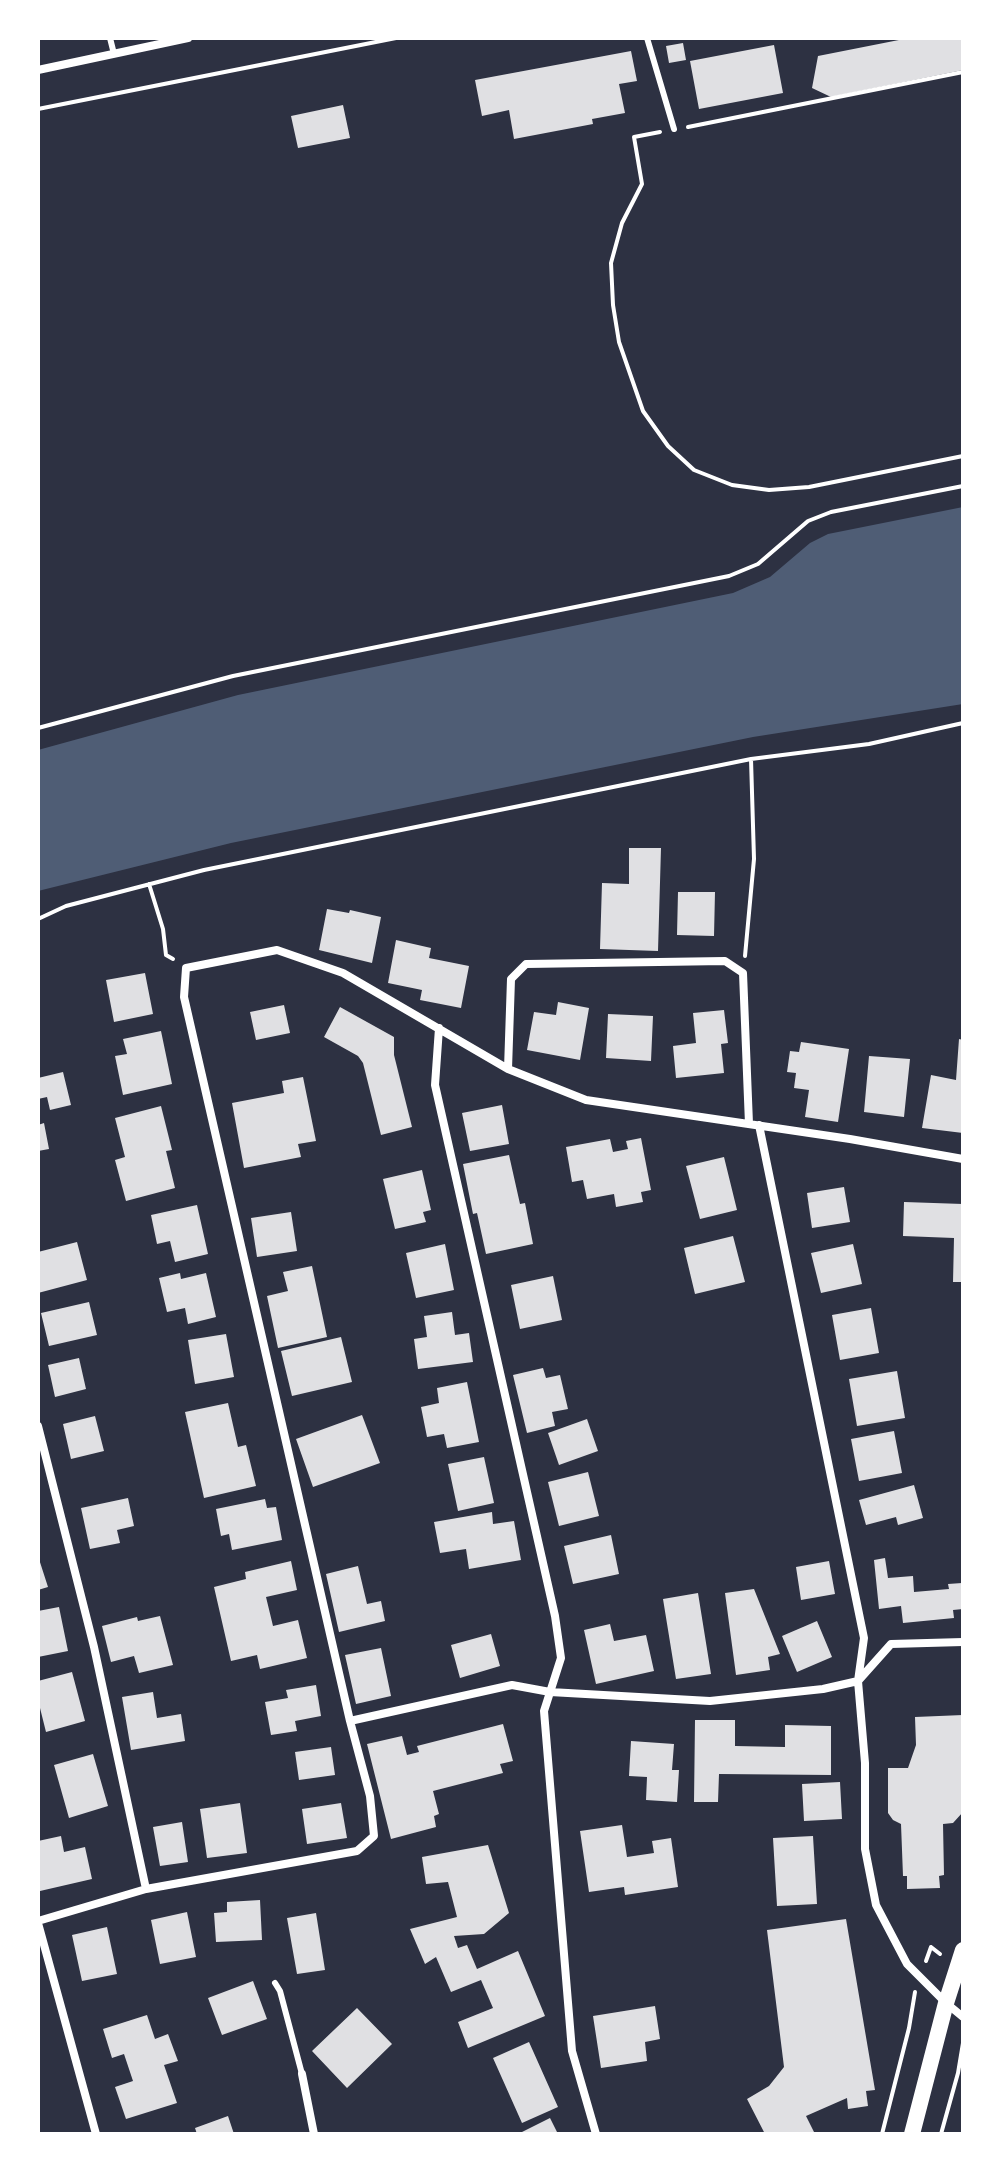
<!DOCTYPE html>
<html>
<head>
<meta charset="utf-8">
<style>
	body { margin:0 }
	#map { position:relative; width:1001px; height:2172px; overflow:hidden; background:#2d3142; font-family:Manrope,sans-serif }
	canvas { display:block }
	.frame { position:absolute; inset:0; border:40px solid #fff; pointer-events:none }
</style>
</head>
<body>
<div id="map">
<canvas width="1001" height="2172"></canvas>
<div class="frame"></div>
</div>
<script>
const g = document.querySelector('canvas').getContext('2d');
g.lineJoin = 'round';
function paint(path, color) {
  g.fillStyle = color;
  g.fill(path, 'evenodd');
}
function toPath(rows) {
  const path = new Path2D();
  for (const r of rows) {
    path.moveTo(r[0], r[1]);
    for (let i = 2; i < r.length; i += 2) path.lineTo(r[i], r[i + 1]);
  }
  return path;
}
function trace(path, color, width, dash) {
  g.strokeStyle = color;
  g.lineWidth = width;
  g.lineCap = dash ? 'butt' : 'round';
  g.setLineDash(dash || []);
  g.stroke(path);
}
const water = toPath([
	[963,507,963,704,753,737,231,843,38,891,38,750,238,695,733,593,770,577,810,543,828,534]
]);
const building = toPath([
	[909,38,963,38,963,70,831,97,812,88,818,56],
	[683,43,686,60,669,63,666,46],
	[774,45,783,93,699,109,690,61],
	[631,51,637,81,619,84,625,113,592,119,593,124,514,139,509,110,482,116,475,80],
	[343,105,350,138,298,148,291,116],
	[629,848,661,848,658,951,600,949,602,883,629,884],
	[678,892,715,892,714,936,677,935],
	[327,909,349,913,350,910,381,917,372,963,319,950],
	[396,940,431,948,429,958,469,966,461,1008,420,1000,422,990,388,983],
	[145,973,153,1014,114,1022,106,980],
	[558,1002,589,1008,580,1060,527,1050,534,1012,556,1015],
	[284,1005,290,1033,256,1040,250,1012],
	[340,1007,394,1037,394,1055,412,1127,381,1135,363,1063,358,1056,324,1037],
	[724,1010,728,1043,721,1044,724,1073,676,1078,673,1046,696,1043,693,1013],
	[608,1014,653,1016,651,1061,606,1058],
	[161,1031,172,1084,123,1095,115,1056,127,1054,123,1039],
	[959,1039,963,1040,963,1133,922,1128,931,1075,956,1080],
	[801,1042,849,1049,838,1122,805,1117,809,1090,794,1088,796,1073,787,1072,790,1051,799,1052],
	[869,1056,910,1059,904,1117,864,1112],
	[63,1072,71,1105,50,1110,47,1097,38,1099,38,1078],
	[303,1077,316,1141,298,1144,301,1157,244,1168,232,1103,284,1093,282,1081],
	[502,1105,509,1144,470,1151,462,1113],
	[161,1106,172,1150,166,1151,175,1188,126,1201,115,1160,125,1157,115,1118],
	[44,1123,49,1149,38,1151,38,1125],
	[641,1138,651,1190,641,1192,643,1202,616,1207,614,1194,587,1199,583,1180,572,1182,566,1147,610,1139,613,1152,628,1149,626,1141],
	[509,1155,520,1204,525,1203,533,1244,486,1254,477,1213,473,1214,463,1164],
	[724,1157,737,1210,700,1219,686,1166],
	[422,1170,431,1210,423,1212,426,1222,395,1229,383,1179],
	[844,1187,850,1222,812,1228,807,1193],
	[904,1202,963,1204,963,1282,953,1282,954,1238,903,1236],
	[197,1205,208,1254,175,1262,170,1241,157,1244,151,1215],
	[291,1212,297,1251,257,1257,251,1218],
	[733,1236,745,1282,695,1294,684,1248],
	[77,1242,87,1280,38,1293,38,1252],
	[445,1244,454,1290,416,1298,406,1253],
	[853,1244,862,1284,821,1293,811,1253],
	[312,1266,327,1337,278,1348,267,1296,288,1291,283,1272],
	[180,1273,181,1279,206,1273,216,1317,188,1324,185,1308,167,1312,159,1278],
	[553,1276,562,1320,520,1329,511,1285],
	[89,1302,97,1335,49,1346,41,1313],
	[871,1308,879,1353,840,1360,832,1315],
	[452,1312,455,1335,469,1333,473,1362,418,1369,414,1339,427,1337,424,1316],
	[226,1334,234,1377,195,1384,188,1340],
	[341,1337,352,1382,292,1396,281,1351],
	[79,1358,86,1389,55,1397,48,1365],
	[543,1368,546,1378,560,1375,568,1409,552,1412,555,1426,527,1433,513,1375],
	[897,1371,905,1418,857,1426,849,1379],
	[467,1382,479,1442,447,1448,444,1434,427,1437,421,1407,439,1403,437,1388],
	[228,1403,238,1447,246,1445,256,1486,204,1498,185,1412],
	[362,1415,380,1463,313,1487,296,1439],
	[95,1416,104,1451,71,1459,63,1424],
	[587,1419,598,1451,559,1465,548,1433],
	[894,1431,902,1473,859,1481,851,1439],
	[484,1457,494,1503,458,1511,448,1464],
	[588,1472,599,1516,559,1526,548,1482],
	[914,1485,923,1518,898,1525,896,1517,866,1525,859,1500],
	[128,1498,134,1526,117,1530,120,1543,90,1549,81,1508],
	[265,1499,267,1508,276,1507,282,1540,232,1550,229,1534,221,1536,216,1509],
	[492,1512,493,1524,514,1521,521,1560,469,1569,466,1549,440,1553,434,1522],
	[611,1535,619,1574,573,1584,564,1546],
	[38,1556,48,1587,38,1590],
	[885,1558,888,1578,913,1576,914,1592,949,1589,948,1584,962,1583,963,1609,953,1610,954,1618,903,1623,901,1606,879,1609,874,1560],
	[291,1561,297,1590,266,1597,273,1626,298,1620,307,1658,260,1669,257,1655,231,1661,214,1587,246,1579,245,1572],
	[829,1561,835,1594,801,1600,796,1567],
	[358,1566,367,1604,381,1601,385,1621,339,1632,326,1574],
	[754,1589,780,1654,768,1657,770,1670,736,1675,725,1593],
	[698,1593,711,1674,676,1679,663,1599],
	[59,1607,68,1651,38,1657,38,1611],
	[160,1616,173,1665,139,1673,134,1656,111,1662,102,1626,137,1617,138,1621],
	[817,1621,832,1657,797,1672,782,1636],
	[610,1624,614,1641,646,1635,654,1671,596,1684,584,1630],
	[491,1634,500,1666,460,1678,451,1645],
	[381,1648,391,1696,356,1704,345,1655],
	[72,1672,85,1721,46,1732,38,1700,38,1681],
	[316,1685,321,1716,295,1721,297,1731,271,1735,265,1702,288,1698,286,1690],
	[153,1692,157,1718,181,1714,185,1741,131,1750,122,1697],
	[963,1715,963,1812,953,1823,943,1824,944,1875,939,1876,940,1888,907,1889,907,1876,903,1876,901,1824,893,1820,888,1813,888,1768,908,1768,916,1745,915,1717],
	[695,1720,735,1720,735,1746,785,1747,785,1725,831,1726,831,1775,719,1774,718,1802,694,1802],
	[503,1724,513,1761,500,1764,503,1773,433,1791,439,1814,434,1816,436,1827,391,1839,367,1744,402,1736,407,1755,419,1752,417,1746],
	[631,1741,674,1744,672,1770,679,1770,677,1802,646,1800,647,1777,629,1776],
	[331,1747,335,1775,299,1780,295,1752],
	[93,1754,108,1806,69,1818,54,1765],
	[840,1782,842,1819,804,1821,802,1784],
	[240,1803,247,1853,207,1858,200,1809],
	[341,1803,347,1838,307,1844,302,1809],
	[182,1822,188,1862,160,1866,153,1827],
	[622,1825,627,1857,654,1853,652,1841,671,1838,678,1887,625,1895,624,1887,589,1892,580,1831],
	[61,1836,64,1852,85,1847,92,1879,40,1891,38,1841],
	[813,1836,817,1904,777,1906,773,1838],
	[488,1845,509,1913,484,1934,454,1936,458,1948,467,1945,477,1969,518,1951,545,2016,468,2048,458,2022,493,2008,481,1980,451,1992,436,1957,425,1964,410,1929,457,1917,448,1882,426,1884,422,1857],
	[260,1900,262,1940,216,1942,214,1913,227,1912,227,1902],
	[187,1912,196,1957,160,1964,151,1920],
	[316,1913,325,1970,297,1974,287,1918],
	[846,1919,875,2090,866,2091,868,2106,848,2109,847,2098,806,2116,815,2134,765,2134,747,2099,769,2086,784,2067,767,1930],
	[107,1927,117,1974,82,1981,72,1935],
	[253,1981,267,2019,222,2035,208,1998],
	[655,2006,660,2039,645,2042,647,2061,601,2068,593,2016],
	[357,2008,392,2044,347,2088,312,2051],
	[147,2015,155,2039,168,2034,178,2061,164,2065,177,2103,126,2119,115,2087,133,2081,124,2054,112,2058,103,2029],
	[529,2042,558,2107,522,2123,493,2058],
	[228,2116,234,2134,197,2134,195,2128],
	[550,2118,558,2134,518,2134]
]);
const path = toPath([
	[38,109,396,38],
	[688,127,963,72],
	[660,132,634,137,642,184,622,223,611,263,613,305,619,342,643,411,668,446,694,470,732,485,769,490,809,487,963,456],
	[38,728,233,676,729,576,758,564,808,521,831,512,963,486],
	[149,884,163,929,166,955,173,959],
	[38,919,66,906,204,870,751,759,869,744,963,723],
	[745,956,754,859,751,759],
	[926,1961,931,1947,940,1954],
	[882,2134,909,2028,915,1992],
	[941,2134,958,2073,963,2043]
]);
const service = toPath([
	[110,38,114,54],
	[647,38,674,129],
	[275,1983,280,1991,302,2074]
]);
const minor = toPath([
	[38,70,188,38],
	[439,1028,435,1085,555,1616,561,1658,544,1711,572,2051,596,2134],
	[508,1069,511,979,526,964,725,961,743,973,749,1124],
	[759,1125,864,1638,858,1681,865,1763,865,1849,876,1905,907,1964,946,2003,963,2017],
	[38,1426,94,1647,146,1889],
	[350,1721,512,1685,550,1692,710,1701,823,1689,858,1681,891,1644,963,1642],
	[38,1921,146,1889,357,1851,374,1836,370,1796,350,1721,184,997,186,968,277,950,343,973,508,1069,586,1100,850,1139,963,1159],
	[38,1923,96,2134],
	[302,2074,314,2134]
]);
const secondary = toPath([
	[912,2134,946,2003,963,1950]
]);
paint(water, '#4f5d75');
paint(building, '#e0e0e3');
trace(path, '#fff', 4);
trace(service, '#fff', 6);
trace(minor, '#fff', 8);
trace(secondary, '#fff', 16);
</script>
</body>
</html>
